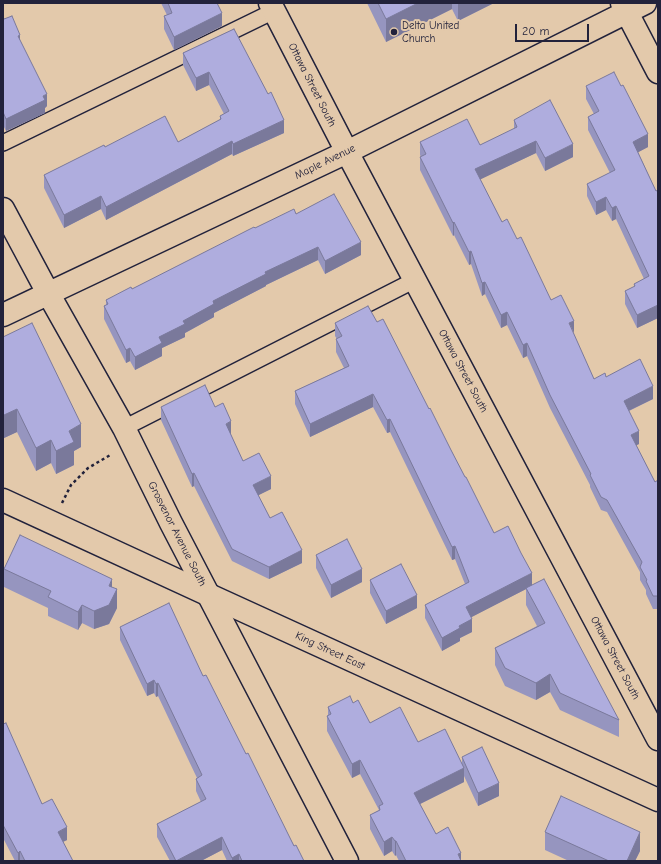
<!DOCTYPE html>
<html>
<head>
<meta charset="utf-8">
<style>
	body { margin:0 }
	#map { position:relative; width:661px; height:864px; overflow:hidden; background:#e3c9ab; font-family:"Comic Neue",sans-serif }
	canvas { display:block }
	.frame { position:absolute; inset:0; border:4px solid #22223b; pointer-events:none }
	.scale { position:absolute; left:515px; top:24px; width:74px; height:18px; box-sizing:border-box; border:2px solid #22223b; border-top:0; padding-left:5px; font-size:12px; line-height:14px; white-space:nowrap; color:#22223b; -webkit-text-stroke:3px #e3c9ab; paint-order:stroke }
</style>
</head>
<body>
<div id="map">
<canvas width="661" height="864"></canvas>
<div class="frame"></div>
<div class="scale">20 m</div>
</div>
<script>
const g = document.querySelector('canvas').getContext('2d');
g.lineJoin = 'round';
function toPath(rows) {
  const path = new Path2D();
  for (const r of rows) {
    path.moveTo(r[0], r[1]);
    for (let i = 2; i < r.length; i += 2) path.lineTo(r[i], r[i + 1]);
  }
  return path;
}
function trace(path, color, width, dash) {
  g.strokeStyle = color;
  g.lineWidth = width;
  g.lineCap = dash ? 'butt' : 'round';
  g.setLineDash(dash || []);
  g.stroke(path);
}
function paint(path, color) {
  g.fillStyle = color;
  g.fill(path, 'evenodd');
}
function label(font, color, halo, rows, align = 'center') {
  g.font = font + ' "Comic Neue",sans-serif';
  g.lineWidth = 4;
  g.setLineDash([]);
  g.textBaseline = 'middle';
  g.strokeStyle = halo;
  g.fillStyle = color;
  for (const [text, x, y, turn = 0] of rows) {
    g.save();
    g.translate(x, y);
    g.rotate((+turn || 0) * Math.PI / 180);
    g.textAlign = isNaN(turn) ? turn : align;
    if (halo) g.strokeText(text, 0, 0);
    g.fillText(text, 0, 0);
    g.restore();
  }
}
const path = toPath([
	[62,503,71,485,88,468,112,454]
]);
const lane = toPath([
	[3,143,274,11],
	[124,428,415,280]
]);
const street = toPath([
	[622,3,658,72],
	[3,209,48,293,124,428,171,523,347,861],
	[3,315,347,152,645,3]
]);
const secondary = toPath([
	[270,3,347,152,658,739],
	[3,500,209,595,658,800]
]);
const wall = toPath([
	[161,3,217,3,222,26,174,50,164,29,164,16,167,15],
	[367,3,494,3,458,21,452,9,386,42],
	[3,17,20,41,47,106,45,108,45,113,6,131,3,125],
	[234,29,284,133,233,156,232,154,106,220,101,209,64,228,44,188,44,175,105,147,178,142,220,120,220,116,224,114,209,85,196,91,183,65,183,53],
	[586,86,648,147,638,152,656,191,658,190,658,318,637,328,625,304,625,291,634,287,634,284,644,279,616,219,612,221,606,210,596,215,587,196,587,184,610,173,588,130,588,117,594,114,586,99],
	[514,120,573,157,545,171,536,153,480,179,502,222,517,239,551,300,573,334,594,379,606,377,653,399,629,411,639,444,636,445,655,482,658,480,658,609,653,609,646,594,646,590,640,580,640,572,607,512,601,510,590,487,590,485,550,408,527,356,523,358,507,325,501,328,485,294,482,296,471,264,469,265,454,235,453,236,420,170,420,157,421,157,420,155,420,142,480,145,514,129],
	[296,214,361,255,325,274,318,260,266,285,266,286,214,313,214,317,185,333,185,337,162,348,162,356,135,370,130,361,126,363,104,319,104,306,106,305,106,300,132,289,255,228],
	[377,322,451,450,494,533,532,585,619,720,619,737,560,710,550,692,536,700,505,686,495,665,495,648,537,626,526,605,526,589,471,617,472,632,460,638,460,641,442,651,425,618,425,605,465,584,455,559,452,560,390,432,387,433,373,407,310,437,295,404,295,391,344,368,336,352,336,339,337,339,335,336,335,323],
	[3,337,81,447,74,451,74,465,56,474,51,463,36,471,17,432,4,438,3,437],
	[161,407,215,407,231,434,231,435,243,461,271,489,258,495,270,518,302,563,269,579,232,561,194,486,192,487,161,420],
	[316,555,362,582,331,598,316,568],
	[4,569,112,587,117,608,109,624,94,629,82,623,78,630,48,616,48,608,4,587],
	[370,580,417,608,386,624,370,593],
	[120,627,203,676,246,754,294,846,304,861,227,861,222,850,201,861,170,861,157,837,157,824,201,802,196,791,196,779,197,778,158,696,156,697,154,693,147,696,120,640],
	[353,703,370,723,418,742,462,763,462,757,499,796,478,806,464,776,464,782,420,804,436,834,461,861,399,861,396,855,395,856,392,851,384,856,370,829,370,815,379,810,360,774,352,778,327,731,327,716,328,716,328,707],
	[3,724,42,804,67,840,63,842,73,861,15,861,3,838],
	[545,832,640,851,635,861,569,861,545,850]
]);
const shadedWall = toPath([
	[418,3,452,3,452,9,386,42,386,19],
	[458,3,494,3,458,21],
	[222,13,222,26,174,50,174,37],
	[20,35,20,48,18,36],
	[209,72,209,85,196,91,196,78],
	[47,94,47,106,45,108,45,113,6,131,6,119,43,96],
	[284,120,284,133,233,156,233,144],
	[648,134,648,147,633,155,633,142],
	[232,141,232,154,106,220,106,207],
	[536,141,536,153,475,182,475,169],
	[573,144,573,157,545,171,545,158],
	[101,196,101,209,64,228,64,215],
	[606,197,606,210,596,215,596,202],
	[616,206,616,219,612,221,612,208],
	[454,222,454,235,453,236,453,223],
	[361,242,361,255,325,274,325,261],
	[318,247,318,260,266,285,266,286,214,313,214,317,185,333,185,337,162,348,162,356,135,370,135,357,159,337,213,301,265,272],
	[471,251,471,264,469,265,469,252],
	[485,282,485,294,482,296,482,283],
	[658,305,658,318,637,328,637,315],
	[507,312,507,325,501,328,501,315],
	[574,321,574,333,569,323],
	[527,343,527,356,523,358,523,345],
	[130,348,130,361,126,363,126,350],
	[653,386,653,399,624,413,624,401],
	[373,394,373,407,310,437,310,424],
	[17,409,17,432,4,438,4,415],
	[390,419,390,432,387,433,387,420],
	[231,421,231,434,226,437,226,424],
	[81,424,81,447,74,451,74,465,56,474,56,451,69,431],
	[639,431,639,444,631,448,631,435],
	[51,440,51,463,36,471,36,448],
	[194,473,194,486,192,487,192,474],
	[271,476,271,489,253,498,253,485],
	[455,546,455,559,452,560,452,547],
	[302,550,302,563,269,579,269,567],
	[362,569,362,582,331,598,331,585],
	[532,573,532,586,466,620,466,607],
	[112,579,112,598,109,586],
	[117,589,117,608,109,624,94,629,94,611],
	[417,595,417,608,386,624,386,611],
	[82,605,82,623,78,630,78,612],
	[472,619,472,632,460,638,460,641,442,651,442,638,459,626],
	[550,674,550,692,536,700,536,683],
	[154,680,154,693,147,696,147,684],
	[158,683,158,696,156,697,156,684],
	[360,760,360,774,352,778,352,764],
	[464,768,464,782,414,807,414,793],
	[499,783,499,796,478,806,478,793],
	[67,827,67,840,58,844,58,832],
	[640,832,640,851,635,861,627,861],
	[222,837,222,850,201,861,176,861],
	[392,837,392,851,384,856,384,842],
	[395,841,396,841,396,855,395,856],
	[20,851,20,861,18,861,18,853],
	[461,853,461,861,458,854],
	[239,854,239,861,232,861,232,858]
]);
const building = toPath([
	[168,3,217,3,222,13,174,37,164,16,172,13,168,3],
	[378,3,418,3,386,19,378,3],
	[12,16,20,35,18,36,47,94,43,96,45,100,6,119,3,112,3,17,4,19,12,16],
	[234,29,268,94,271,92,284,120,233,144,232,141,106,207,101,196,64,215,44,175,104,145,105,147,165,116,178,142,221,119,220,116,229,111,209,72,196,78,183,53,234,29],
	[614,72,621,86,623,85,648,134,633,142,656,191,658,190,658,305,637,315,625,291,635,286,634,284,649,276,616,206,612,208,606,197,596,202,587,184,615,170,588,117,599,111,586,86,614,72],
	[550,100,573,144,545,158,536,141,475,169,502,222,507,219,517,239,521,237,551,300,561,295,574,321,569,323,594,379,605,373,606,377,640,359,653,386,624,401,639,431,631,435,655,482,658,480,658,596,653,596,646,581,647,580,640,567,642,562,607,500,601,497,590,475,591,474,550,395,527,343,523,345,507,312,501,315,485,282,482,283,471,251,469,252,454,222,453,223,420,157,426,154,420,142,467,119,480,145,517,127,514,120,550,100],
	[334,194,361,242,325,261,318,247,265,272,266,274,213,301,214,304,183,321,185,324,159,337,162,343,135,357,130,348,126,350,104,306,108,304,106,300,131,287,132,289,254,227,255,228,294,209,296,214,334,194],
	[368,306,377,322,383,319,429,409,430,408,451,450,465,477,466,477,494,533,508,526,521,553,532,573,466,607,472,619,459,626,460,628,442,638,425,605,469,582,455,546,452,547,390,419,387,420,373,394,310,424,295,391,349,366,336,339,342,336,335,323,368,306],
	[32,323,81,424,69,431,74,442,56,451,51,440,36,448,17,409,4,415,3,414,3,337,32,323],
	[205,385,215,407,223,403,231,421,226,424,243,461,259,453,271,476,253,485,270,518,282,512,302,550,269,567,232,549,194,473,192,474,161,407,205,385],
	[20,535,112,579,109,586,117,589,109,605,94,611,82,605,78,612,48,597,51,591,4,569,20,535],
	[347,539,362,569,331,585,316,555,347,539],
	[401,564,417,595,386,611,370,580,401,564],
	[544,579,619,720,560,693,550,674,536,683,505,668,495,648,545,623,526,588,544,579],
	[169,603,203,676,206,675,246,754,248,753,294,846,296,845,304,861,242,861,239,854,232,858,222,837,176,861,157,824,206,799,196,779,202,775,158,683,156,684,154,680,147,684,120,627,169,603],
	[350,696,353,703,358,700,370,723,400,707,418,742,445,729,464,768,414,793,436,834,448,827,461,853,458,854,461,861,406,861,396,841,395,841,392,837,384,842,370,815,380,810,379,806,383,804,360,760,352,764,327,716,331,714,328,707,350,696],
	[6,723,42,804,52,799,67,827,58,832,73,861,25,861,20,851,18,853,3,825,3,724,6,723],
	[482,747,499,783,478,793,462,757,482,747],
	[561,796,640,832,627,861,609,861,545,832,561,796]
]);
const markers = [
	[394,32,4,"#22223b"]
];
const poiNames = [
	["Delta United",402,26],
	["Church",402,39]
];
const streetNames = [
	["Ottawa Street South",312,85,63],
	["Maple Avenue",325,162,-26],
	["Ottawa Street South",463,371,62],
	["Grosvenor Avenue South",177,534,63],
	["King Street East",330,651,25],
	["Ottawa Street South",615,658,62]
];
trace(lane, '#22223b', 18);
trace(street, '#22223b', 25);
trace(secondary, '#22223b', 25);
trace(path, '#22223b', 2.5, [3, 3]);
trace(lane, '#e3c9ab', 15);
trace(street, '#e3c9ab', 22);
trace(secondary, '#e3c9ab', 22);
paint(wall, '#9695bf');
paint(shadedWall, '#7a799b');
paint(building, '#afadde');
trace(building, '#7a799b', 1);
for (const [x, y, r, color] of markers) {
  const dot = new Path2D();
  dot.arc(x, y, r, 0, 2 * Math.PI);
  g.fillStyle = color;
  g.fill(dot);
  trace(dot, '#e3c9ab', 1.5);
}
label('11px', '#22223b', '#e3c9ab', poiNames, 'left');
label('11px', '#22223b', '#e3c9ab', streetNames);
</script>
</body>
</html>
